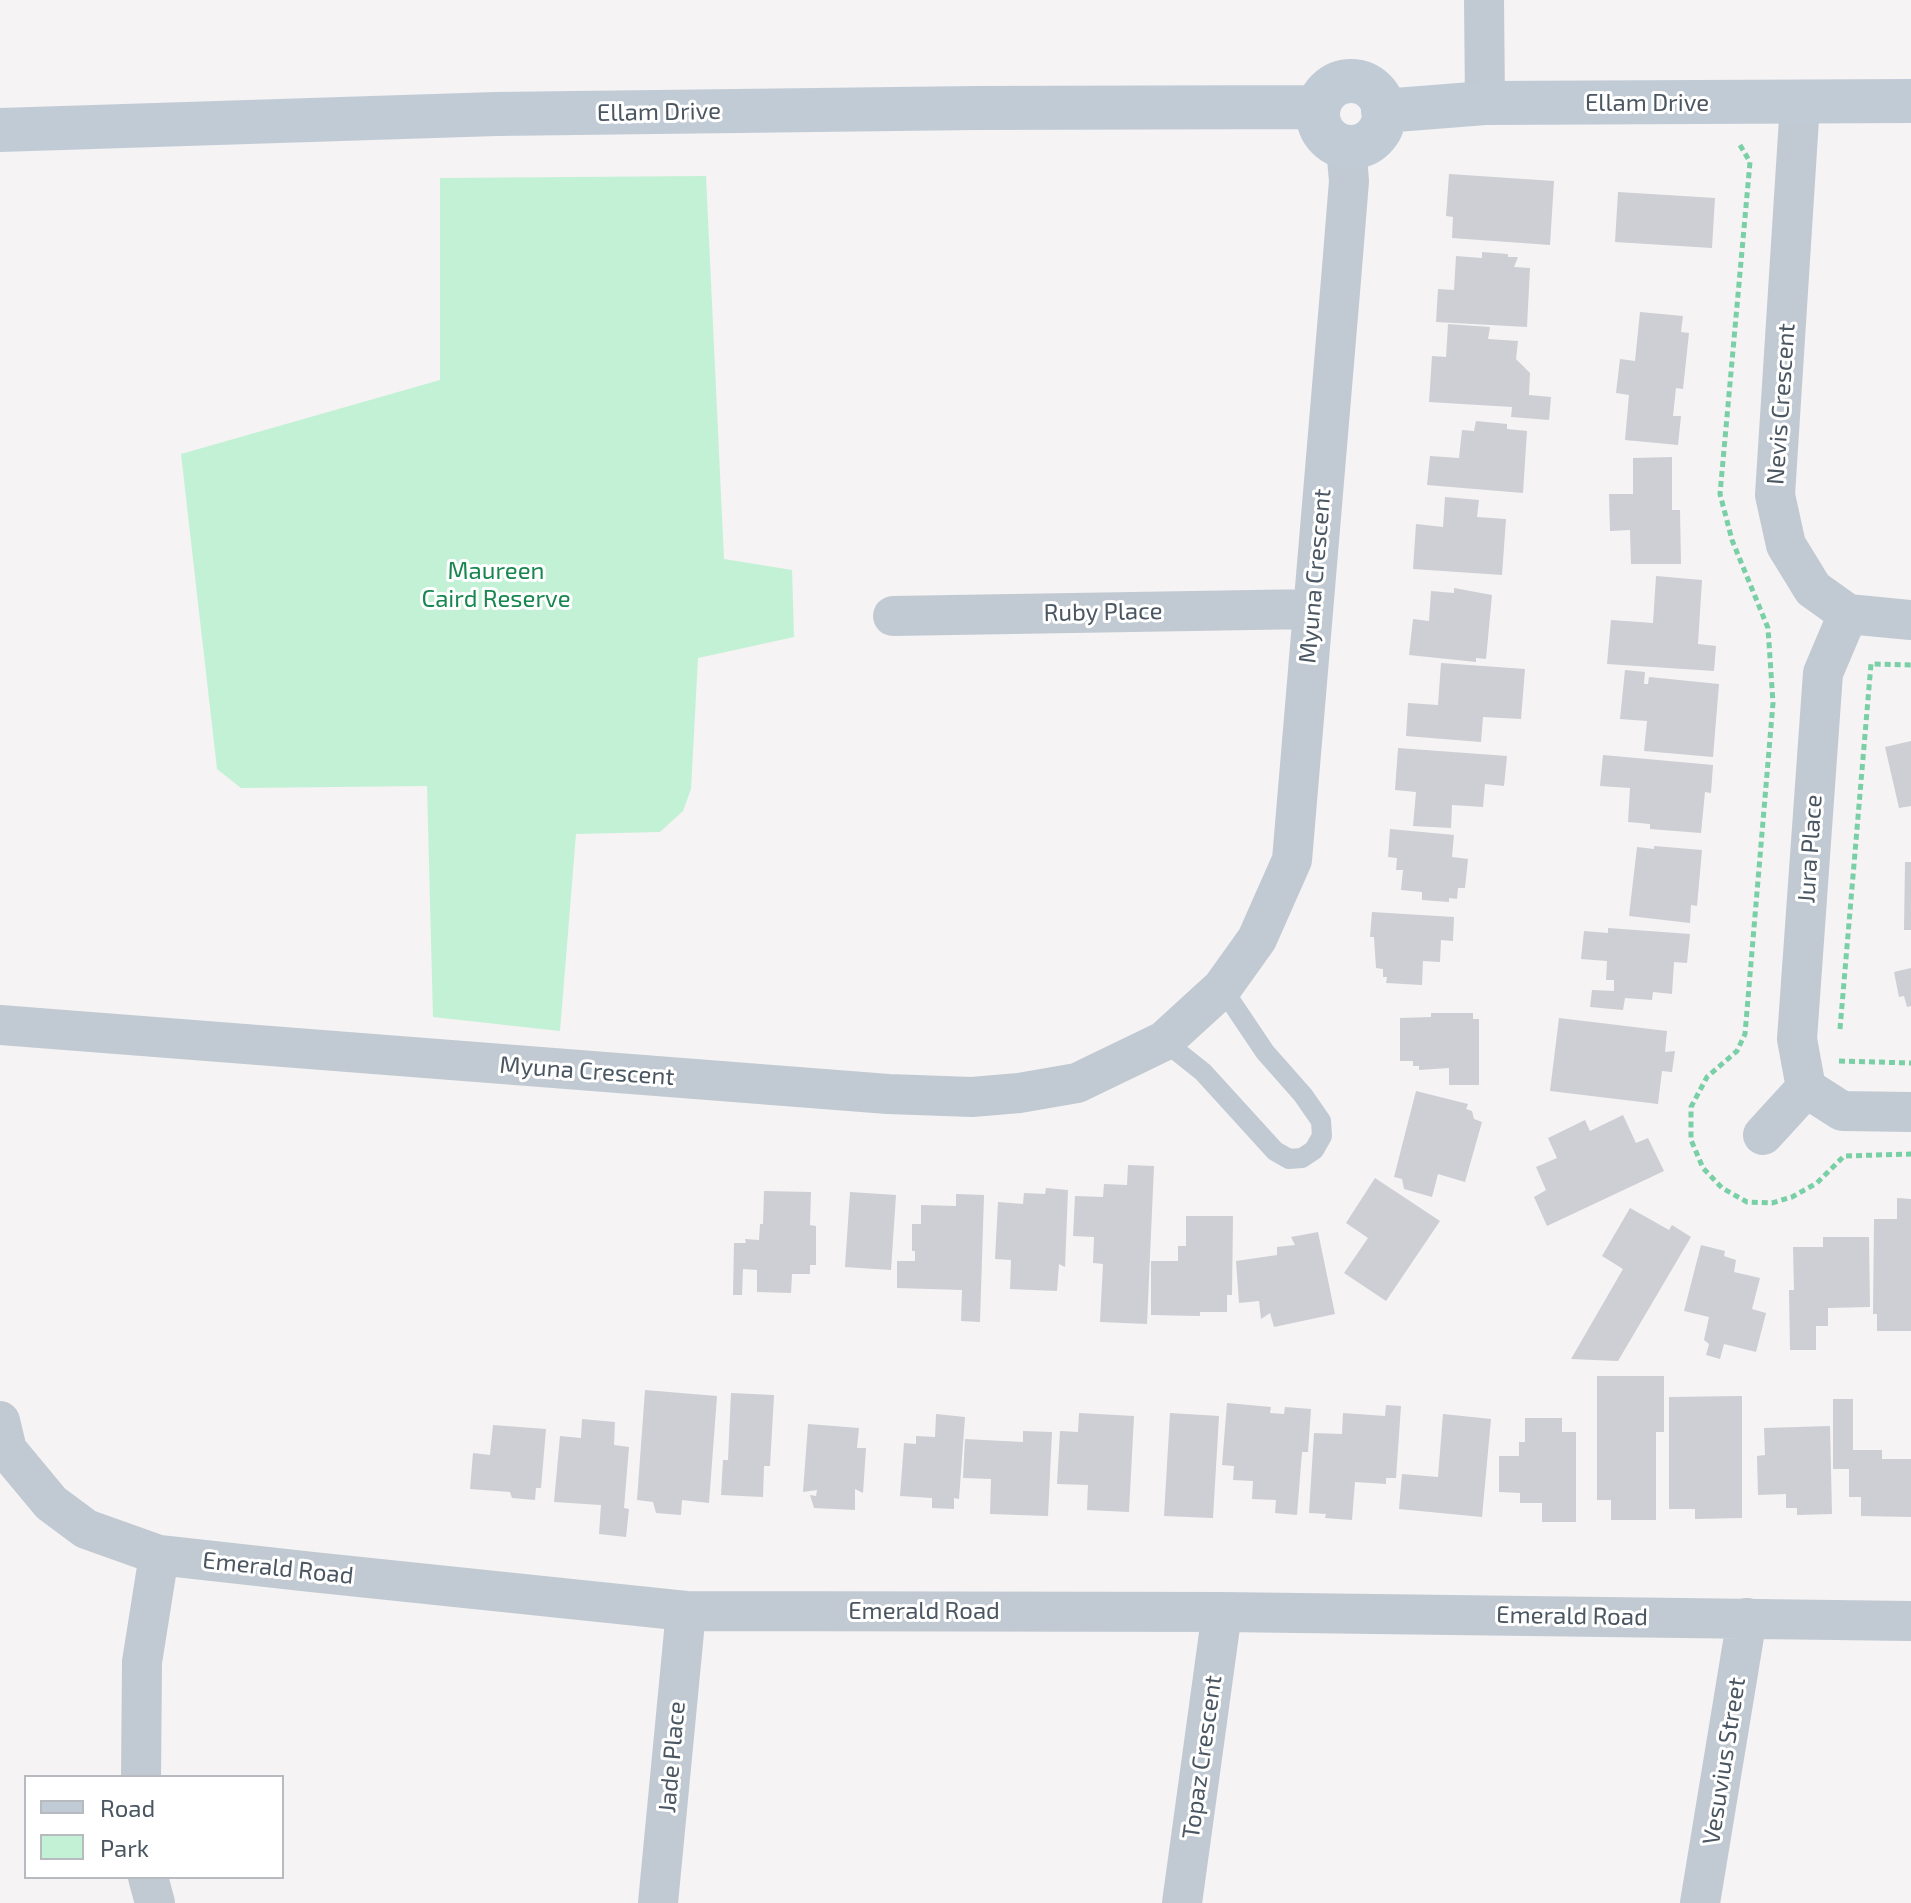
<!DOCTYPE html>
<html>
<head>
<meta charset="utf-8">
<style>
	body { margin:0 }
	#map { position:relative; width:1911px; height:1903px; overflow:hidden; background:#f5f3f3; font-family:"Exo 2",sans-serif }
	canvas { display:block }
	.legend { position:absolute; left:24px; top:1775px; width:260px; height:104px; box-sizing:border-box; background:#fff; border:2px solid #b7bbc0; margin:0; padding:10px 14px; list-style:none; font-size:24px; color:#4a5661 }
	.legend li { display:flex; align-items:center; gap:16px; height:40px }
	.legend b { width:40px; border:2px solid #b7bbc0 }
</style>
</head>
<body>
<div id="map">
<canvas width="1911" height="1903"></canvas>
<ul class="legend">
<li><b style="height:10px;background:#c1cbd6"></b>Road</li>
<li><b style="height:22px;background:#c3f1d5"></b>Park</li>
</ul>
</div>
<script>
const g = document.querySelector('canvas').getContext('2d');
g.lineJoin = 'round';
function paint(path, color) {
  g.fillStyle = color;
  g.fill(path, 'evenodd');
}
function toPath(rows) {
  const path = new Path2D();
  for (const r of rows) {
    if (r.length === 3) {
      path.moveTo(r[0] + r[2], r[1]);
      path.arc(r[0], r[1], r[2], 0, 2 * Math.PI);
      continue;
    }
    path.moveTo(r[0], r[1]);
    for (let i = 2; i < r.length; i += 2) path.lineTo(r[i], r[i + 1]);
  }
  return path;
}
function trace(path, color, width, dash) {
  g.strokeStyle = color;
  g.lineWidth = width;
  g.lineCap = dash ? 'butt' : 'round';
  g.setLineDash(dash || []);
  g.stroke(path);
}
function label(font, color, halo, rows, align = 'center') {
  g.font = font + ' "Exo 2",sans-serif';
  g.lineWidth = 6;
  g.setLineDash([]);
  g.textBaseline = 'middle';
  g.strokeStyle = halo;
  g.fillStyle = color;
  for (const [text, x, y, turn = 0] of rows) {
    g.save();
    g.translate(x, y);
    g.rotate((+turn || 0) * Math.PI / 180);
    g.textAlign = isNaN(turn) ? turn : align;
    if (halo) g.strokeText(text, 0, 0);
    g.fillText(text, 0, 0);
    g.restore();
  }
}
const green = toPath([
	[706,176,724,559,792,570,794,637,698,658,691,789,683,811,660,832,576,834,560,1031,433,1017,427,786,241,788,217,769,181,454,440,380,440,178]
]);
const building = toPath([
	[1449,174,1554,181,1550,245,1452,238,1453,217,1446,216],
	[1618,192,1715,198,1712,248,1615,242],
	[1482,252,1508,254,1508,257,1518,257,1514,267,1530,268,1527,327,1436,322,1438,289,1454,290,1456,256,1482,258],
	[1640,312,1683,316,1681,332,1689,333,1683,389,1676,388,1673,416,1681,416,1678,445,1625,440,1629,395,1616,393,1620,359,1635,361],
	[1448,324,1490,327,1488,339,1518,341,1516,359,1530,373,1529,395,1551,397,1549,420,1511,417,1512,407,1429,402,1432,356,1446,357],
	[1476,421,1507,424,1507,429,1527,431,1523,493,1427,485,1430,456,1459,458,1462,430,1474,431],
	[1672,457,1672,510,1680,510,1681,564,1631,564,1630,530,1610,531,1609,494,1633,494,1633,458],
	[1445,497,1479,500,1477,517,1506,519,1502,575,1413,569,1416,524,1443,527],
	[1656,576,1702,580,1698,644,1716,646,1714,671,1607,664,1611,620,1653,623],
	[1454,588,1492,595,1486,659,1476,658,1476,662,1409,655,1413,619,1429,621,1431,591,1454,593],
	[1441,663,1525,669,1521,719,1483,717,1481,742,1406,736,1408,703,1438,705],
	[1625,670,1645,672,1644,684,1648,684,1649,677,1719,684,1713,757,1644,751,1647,721,1620,719],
	[1911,741,1911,806,1899,808,1885,747],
	[1398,748,1507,756,1504,786,1485,784,1483,807,1452,805,1451,828,1413,826,1416,792,1395,790],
	[1603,755,1713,765,1711,793,1705,792,1701,833,1650,829,1650,824,1628,822,1630,788,1600,786],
	[1390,829,1454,835,1452,857,1468,859,1465,888,1458,888,1457,899,1449,898,1449,902,1422,900,1422,892,1401,890,1403,870,1396,870,1397,858,1388,857],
	[1654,846,1702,850,1697,906,1691,905,1690,923,1629,916,1637,847,1654,849],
	[1905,862,1911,862,1911,930,1904,930],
	[1372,912,1454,917,1453,941,1441,940,1440,962,1423,961,1422,985,1386,983,1387,977,1383,977,1383,969,1376,968,1374,937,1370,937],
	[1608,928,1690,934,1687,963,1674,962,1672,994,1653,992,1652,1000,1625,998,1623,1010,1590,1007,1592,990,1614,991,1614,980,1606,980,1607,961,1581,959,1584,931,1608,933],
	[1911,968,1911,1006,1907,1007,1904,996,1899,997,1894,972],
	[1431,1013,1473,1013,1473,1019,1479,1019,1479,1085,1449,1085,1449,1068,1419,1070,1419,1066,1413,1066,1413,1061,1400,1061,1400,1018,1431,1017],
	[1559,1018,1667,1031,1665,1052,1675,1051,1672,1072,1662,1071,1658,1104,1550,1091],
	[1416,1091,1468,1104,1466,1109,1472,1111,1474,1119,1482,1122,1465,1182,1438,1174,1432,1197,1404,1189,1402,1179,1394,1177],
	[1623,1115,1636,1143,1648,1138,1664,1171,1547,1226,1534,1197,1546,1190,1536,1167,1557,1158,1548,1138,1585,1120,1590,1131],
	[1128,1165,1154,1166,1147,1324,1100,1322,1103,1264,1093,1263,1094,1237,1073,1236,1075,1196,1103,1197,1104,1184,1127,1185],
	[1375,1178,1440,1221,1386,1301,1344,1273,1368,1238,1346,1223],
	[1046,1188,1068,1190,1065,1267,1059,1264,1057,1291,1010,1289,1011,1260,995,1259,998,1202,1023,1204,1024,1193,1045,1194],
	[764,1191,811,1192,810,1225,816,1226,816,1265,810,1265,810,1274,792,1274,791,1293,757,1292,757,1270,743,1269,742,1295,733,1295,734,1243,746,1243,745,1239,759,1240,760,1224,763,1224],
	[850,1192,896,1195,891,1270,845,1267],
	[956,1194,984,1195,980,1322,961,1321,962,1290,897,1288,897,1261,915,1261,915,1251,912,1251,912,1224,921,1224,921,1205,956,1206],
	[1897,1198,1911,1199,1911,1331,1877,1331,1877,1314,1873,1314,1874,1219,1897,1219],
	[1630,1208,1669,1230,1672,1225,1691,1237,1618,1361,1571,1359,1623,1269,1602,1256],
	[1186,1216,1233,1216,1232,1295,1227,1295,1227,1312,1200,1312,1200,1316,1151,1315,1151,1261,1178,1261,1178,1246,1186,1246],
	[1318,1232,1335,1314,1274,1327,1270,1313,1261,1319,1259,1301,1239,1303,1236,1261,1277,1255,1277,1247,1295,1245,1291,1237],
	[1823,1237,1869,1237,1870,1307,1828,1308,1828,1326,1816,1326,1816,1350,1790,1350,1789,1290,1794,1290,1793,1247,1823,1247],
	[1701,1245,1725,1251,1724,1256,1736,1260,1734,1272,1760,1278,1752,1309,1766,1313,1756,1352,1724,1344,1720,1359,1706,1355,1709,1344,1704,1340,1709,1317,1684,1311],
	[1597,1376,1664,1376,1664,1432,1656,1432,1656,1520,1611,1520,1611,1500,1597,1500],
	[645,1390,717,1396,709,1503,682,1500,681,1515,656,1513,653,1502,637,1500],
	[731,1393,774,1395,770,1466,764,1466,763,1497,721,1495,723,1460,728,1460],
	[1742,1396,1742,1518,1695,1519,1695,1509,1669,1509,1669,1397],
	[1833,1399,1853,1399,1853,1450,1882,1450,1882,1459,1911,1459,1911,1517,1861,1516,1861,1497,1849,1497,1849,1469,1833,1469],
	[1227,1403,1271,1407,1270,1413,1284,1414,1285,1407,1311,1409,1308,1452,1302,1452,1297,1515,1275,1513,1276,1500,1252,1499,1253,1481,1233,1480,1234,1466,1222,1465],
	[1386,1405,1401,1406,1396,1478,1386,1478,1386,1484,1355,1482,1352,1520,1325,1518,1326,1514,1309,1513,1314,1433,1342,1434,1343,1413,1385,1416],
	[1079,1413,1134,1416,1129,1512,1087,1510,1088,1485,1057,1484,1060,1431,1078,1432],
	[1170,1413,1219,1416,1213,1518,1164,1516],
	[936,1414,965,1417,959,1499,954,1498,954,1509,932,1508,932,1498,900,1496,904,1443,916,1444,916,1436,935,1437],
	[1443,1414,1491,1419,1482,1517,1399,1509,1402,1474,1438,1477],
	[1525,1418,1562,1418,1562,1432,1576,1432,1576,1522,1542,1522,1542,1503,1520,1503,1520,1493,1499,1492,1499,1456,1519,1456,1519,1442,1525,1442],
	[582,1419,615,1422,614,1445,629,1447,624,1508,629,1509,626,1537,599,1534,601,1505,554,1502,560,1436,581,1438],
	[808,1424,859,1428,857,1448,866,1448,863,1493,855,1489,855,1510,814,1508,810,1495,816,1496,817,1490,803,1492],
	[493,1425,546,1429,541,1488,536,1488,535,1500,512,1498,510,1492,470,1489,473,1453,490,1455],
	[1830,1426,1832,1514,1797,1515,1797,1508,1786,1508,1786,1494,1758,1495,1757,1456,1765,1455,1764,1428],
	[1023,1431,1052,1432,1048,1516,990,1514,991,1479,963,1478,965,1439,1023,1442]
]);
const path = toPath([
	[1740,145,1750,162,1720,494,1732,540,1768,628,1773,703,1745,1034,1737,1051,1707,1077,1691,1107,1691,1140,1703,1168,1722,1188,1747,1202,1772,1203,1792,1197,1817,1183,1844,1156,1911,1154],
	[1840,1029,1871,664,1911,665],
	[1839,1061,1911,1063]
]);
const lane = toPath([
	[1164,1041,1203,1072,1275,1151,1289,1159,1302,1158,1314,1150,1322,1136,1321,1121,1303,1095,1265,1052,1222,988]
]);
const street = toPath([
	[1484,0,1485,103],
	[1800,103,1775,495,1786,545,1813,589,1848,614,1911,620],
	[893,616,1312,609],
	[0,1025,888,1094,972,1097,1019,1093,1077,1083,1164,1041,1222,988,1257,939,1292,860,1341,280,1349,181,1346,146],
	[1806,1088,1842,1111,1911,1112],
	[1763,1135,1806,1088,1797,1039,1823,673,1848,614],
	[0,1421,7,1450,51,1503,86,1529,159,1555,312,1572,686,1611,1222,1612,1911,1621],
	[141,1777,142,1662,159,1555],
	[148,1877,155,1903],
	[658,1903,686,1611],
	[1182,1903,1222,1612],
	[1700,1903,1747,1618]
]);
const secondary = toPath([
	[1351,114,33],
	[1383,111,1485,103,1911,101],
	[0,130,496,114,976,108,1319,107]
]);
const streetNames = [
	["Ellam Drive",1647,103],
	["Ellam Drive",659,112,-1],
	["Nevis Crescent",1781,404,-86],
	["Myuna Crescent",1315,576,-85],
	["Ruby Place",1103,612,-1],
	["Jura Place",1810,849,-86],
	["Myuna Crescent",587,1071,4],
	["Emerald Road",278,1568,6],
	["Emerald Road",924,1611],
	["Emerald Road",1572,1616,1],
	["Jade Place",672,1757,-85],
	["Topaz Crescent",1202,1757,-82],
	["Vesuvius Street",1724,1761,-81]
];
const parkNames = [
	["Maureen",496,571],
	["Caird Reserve",496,599]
];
paint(green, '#c3f1d5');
paint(building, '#cdcfd5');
trace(path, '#7ad0a6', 5, [6, 4]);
trace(lane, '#c1cad2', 20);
trace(street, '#c1cad2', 40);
trace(secondary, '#c1cbd6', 44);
label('24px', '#4a5661', '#fff', streetNames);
label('24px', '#17864f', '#fff', parkNames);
</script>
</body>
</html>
